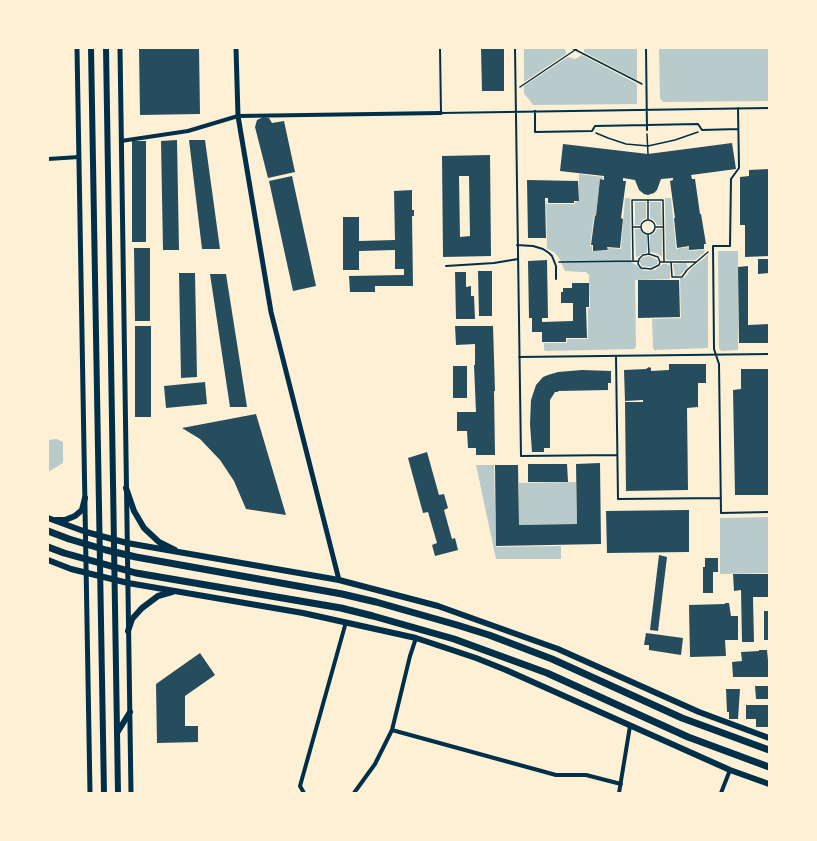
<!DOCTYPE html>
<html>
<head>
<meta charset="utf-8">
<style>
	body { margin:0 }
	#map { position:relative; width:817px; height:841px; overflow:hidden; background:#fdf0d5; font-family:"Zilla Slab",serif }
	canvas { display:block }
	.frame { position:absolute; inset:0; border:49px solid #fdf0d5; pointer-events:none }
</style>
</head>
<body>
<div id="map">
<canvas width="817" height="841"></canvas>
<div class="frame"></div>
</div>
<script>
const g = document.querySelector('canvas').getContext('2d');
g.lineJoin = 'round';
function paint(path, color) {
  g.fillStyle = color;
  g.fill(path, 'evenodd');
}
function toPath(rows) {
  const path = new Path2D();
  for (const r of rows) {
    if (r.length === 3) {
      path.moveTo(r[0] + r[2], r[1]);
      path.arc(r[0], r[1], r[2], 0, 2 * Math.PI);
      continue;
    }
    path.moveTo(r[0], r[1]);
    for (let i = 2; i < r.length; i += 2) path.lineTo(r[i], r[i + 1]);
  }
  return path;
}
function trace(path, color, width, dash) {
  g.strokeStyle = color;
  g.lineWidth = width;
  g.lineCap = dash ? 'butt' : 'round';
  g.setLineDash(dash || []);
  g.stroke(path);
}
const green = toPath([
	[524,48,565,48,566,54,524,82],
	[584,48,637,48,637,80,584,52],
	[659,48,769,48,769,101,663,102,660,98],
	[582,55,637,84,637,104,533,105,524,93,524,86,568,57,575,59],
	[579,174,603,177,603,179,600,179,596,215,594,215,591,238,590,246,592,246,592,251,608,251,608,248,621,249,625,198,630,198,631,262,646,271,655,270,663,264,667,264,670,266,670,279,635,280,636,347,634,349,545,351,544,349,544,343,567,343,567,339,588,339,588,308,590,308,589,275,586,272,582,272,565,271,559,258,554,252,547,249,546,199,547,204,575,204,575,202,579,201],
	[665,198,671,198,676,249,689,247,689,251,705,250,704,253,695,260,667,260,666,259],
	[635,202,646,202,646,218,642,220,640,225,635,225],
	[650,202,661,202,662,225,657,225,654,220,650,218],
	[635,229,640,229,643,234,647,235,647,252,636,257],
	[657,229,662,229,662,257,656,253,650,252,650,235,654,234],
	[718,251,738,251,738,350,721,351,719,348],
	[708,255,708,348,654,350,653,347,652,319,681,318,680,278,684,278,692,268],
	[649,256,656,259,658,261,657,264,651,267,642,266,640,263,640,260,644,257],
	[686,263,688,267,680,275,675,276,673,264],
	[57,439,63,442,63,463,48,472,48,440],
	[476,465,494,465,496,547,561,546,561,559,496,559],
	[576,482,577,524,519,525,519,483],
	[769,517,769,573,720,574,720,518]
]);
const building = toPath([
	[139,48,199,48,200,114,140,115],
	[481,48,504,48,504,91,482,91],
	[263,117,269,118,272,123,284,121,295,172,268,178,255,127,257,120],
	[177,140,179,250,163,250,161,141],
	[189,140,205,140,220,249,202,249],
	[132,141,146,141,146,242,132,242],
	[732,143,736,169,691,175,692,179,695,179,700,214,701,214,706,244,704,244,704,249,689,250,689,246,677,248,674,218,675,218,670,181,673,180,673,178,661,179,657,190,654,193,648,195,644,194,639,190,635,180,623,178,623,181,626,181,621,218,623,219,620,248,607,247,608,250,593,251,593,245,591,245,595,215,596,216,600,179,604,180,604,176,560,171,563,144,648,154],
	[490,155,491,256,443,257,442,156],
	[459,176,469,176,470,236,460,237],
	[769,169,769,256,745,257,745,225,740,225,740,177,749,176,749,170],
	[292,176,316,286,293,291,269,181],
	[527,180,578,181,579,201,574,201,574,203,548,203,548,198,545,198,546,238,528,238],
	[412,190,412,210,414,210,414,216,412,216,413,286,375,286,375,292,350,292,349,276,404,275,404,269,395,269,395,250,359,251,359,270,343,270,343,217,359,217,359,241,395,240,394,191],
	[134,248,150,248,150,321,135,321],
	[758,259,769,259,769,273,758,274],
	[547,260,548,318,542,318,542,322,573,321,573,303,561,303,561,292,563,292,563,288,572,288,572,283,589,283,589,307,586,307,587,338,566,338,566,342,542,342,542,332,532,332,532,318,529,318,528,261],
	[748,266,748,325,769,324,769,343,739,343,738,267],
	[478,271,492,271,492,316,479,316],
	[455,272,466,272,466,287,471,286,471,296,474,296,475,319,456,319],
	[179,273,195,273,197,377,181,378],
	[210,274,226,274,247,407,230,407],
	[638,280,679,280,680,317,638,318],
	[135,326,151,326,151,417,135,417],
	[455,326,493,326,495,391,494,391,495,455,476,455,476,448,468,448,467,431,457,431,457,412,476,412,474,365,475,365,475,344,456,345],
	[669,364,706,364,706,383,698,383,698,407,687,408,688,490,626,491,625,402,643,402,643,400,625,401,624,370,646,369,649,367,651,368,651,371,669,370],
	[453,366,467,366,467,398,453,398],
	[741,369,769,369,769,495,735,495,733,390,741,389],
	[582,370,611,371,611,383,608,383,608,390,558,391,558,392,555,392,550,400,550,448,544,448,544,452,532,452,530,424,531,400,536,385,543,377,548,375,558,372],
	[205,382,207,404,166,408,164,386],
	[256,414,286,515,246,509,234,481,220,460,200,439,182,428],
	[427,452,439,495,444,494,448,508,444,510,452,539,455,538,458,550,435,556,432,545,437,543,428,512,423,513,408,458],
	[600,463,601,544,496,546,495,465,518,465,519,525,577,524,576,464],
	[528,464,567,464,568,482,528,482],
	[689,510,689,552,607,553,606,511],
	[659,555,667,557,658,631,650,630],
	[705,558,718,558,718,572,713,572,713,593,703,593,703,567,705,567],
	[733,574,769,574,769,597,753,597,754,642,742,642,741,590,734,591],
	[725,603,729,603,731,616,738,616,738,640,725,640,726,656,690,657,689,605,725,604],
	[764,611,769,611,769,640,764,640],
	[646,633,683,638,681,655,649,650,649,645,644,645],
	[759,650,767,650,768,660,769,660,769,677,733,677,732,662,742,661,741,652,759,651],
	[200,653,215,675,185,696,185,726,198,726,198,742,157,743,156,684],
	[755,686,769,686,769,699,756,699],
	[726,689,740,689,738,719,729,719,729,712,727,712],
	[746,705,769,705,769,727,756,727,756,719,746,719]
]);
const path = toPath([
	[572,48,642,84],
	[520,87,578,48],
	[596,133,608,138,626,144,648,146,675,140,698,132],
	[647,134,648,154],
	[648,200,648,220],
	[648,227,7],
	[633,227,641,227],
	[655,227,663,227],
	[648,234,649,254],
	[649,254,658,257,660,262,659,265,651,269,641,268,638,264,639,259,643,255,649,254],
	[633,260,632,200,663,200,664,262],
	[559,262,638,261],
	[660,262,696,262],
	[671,262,672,277,682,277,687,270,708,252]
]);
const service = toPath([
	[440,48,441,113,769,108],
	[515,48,521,456,617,455],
	[646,48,647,130],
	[738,108,739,168,731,179,730,246,713,246,714,349,719,364,721,513,769,512],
	[535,111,535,132,592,131,595,126,698,124,702,130,738,129],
	[517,245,533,246,543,249,549,253,552,256,556,266,556,279],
	[446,266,494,263,518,259],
	[616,356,618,499,721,498],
	[519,357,769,354]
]);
const minor = toPath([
	[121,141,188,131,238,116,441,113],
	[48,159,79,157],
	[392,730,556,775,586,775,621,784],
	[304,793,300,786,346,622],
	[354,793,375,764,392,730,410,656,416,638],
	[619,793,630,726],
	[721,793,730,770]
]);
const tertiary = toPath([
	[77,48,90,793],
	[120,48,131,793],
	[236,48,238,116,271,312,339,580]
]);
const primary = toPath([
	[91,48,104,793],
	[106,48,118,793],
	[126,488,134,511,144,528,159,542,175,550],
	[48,518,86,532,127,543,339,580,438,606,558,649,699,712,769,738],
	[56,520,65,520,75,516,82,510,85,498],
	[48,560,71,569,128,583,303,613,416,638,476,658,506,670,730,770,769,784],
	[128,631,132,619,142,608,158,596,172,592],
	[117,733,130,712]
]);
const trunk = toPath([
	[48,531,69,539,106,550,136,557,342,594,376,602,457,625,489,635,552,659,682,718,769,750],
	[48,547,64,553,136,573,341,608,373,616,454,639,547,673,688,737,769,767]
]);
paint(green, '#b9caca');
paint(building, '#264d5e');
trace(path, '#003049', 1.5);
trace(service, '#003049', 2);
trace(minor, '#003049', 4);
trace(tertiary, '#003049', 5);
trace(primary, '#003049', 6);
trace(trunk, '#003049', 7);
</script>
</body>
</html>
